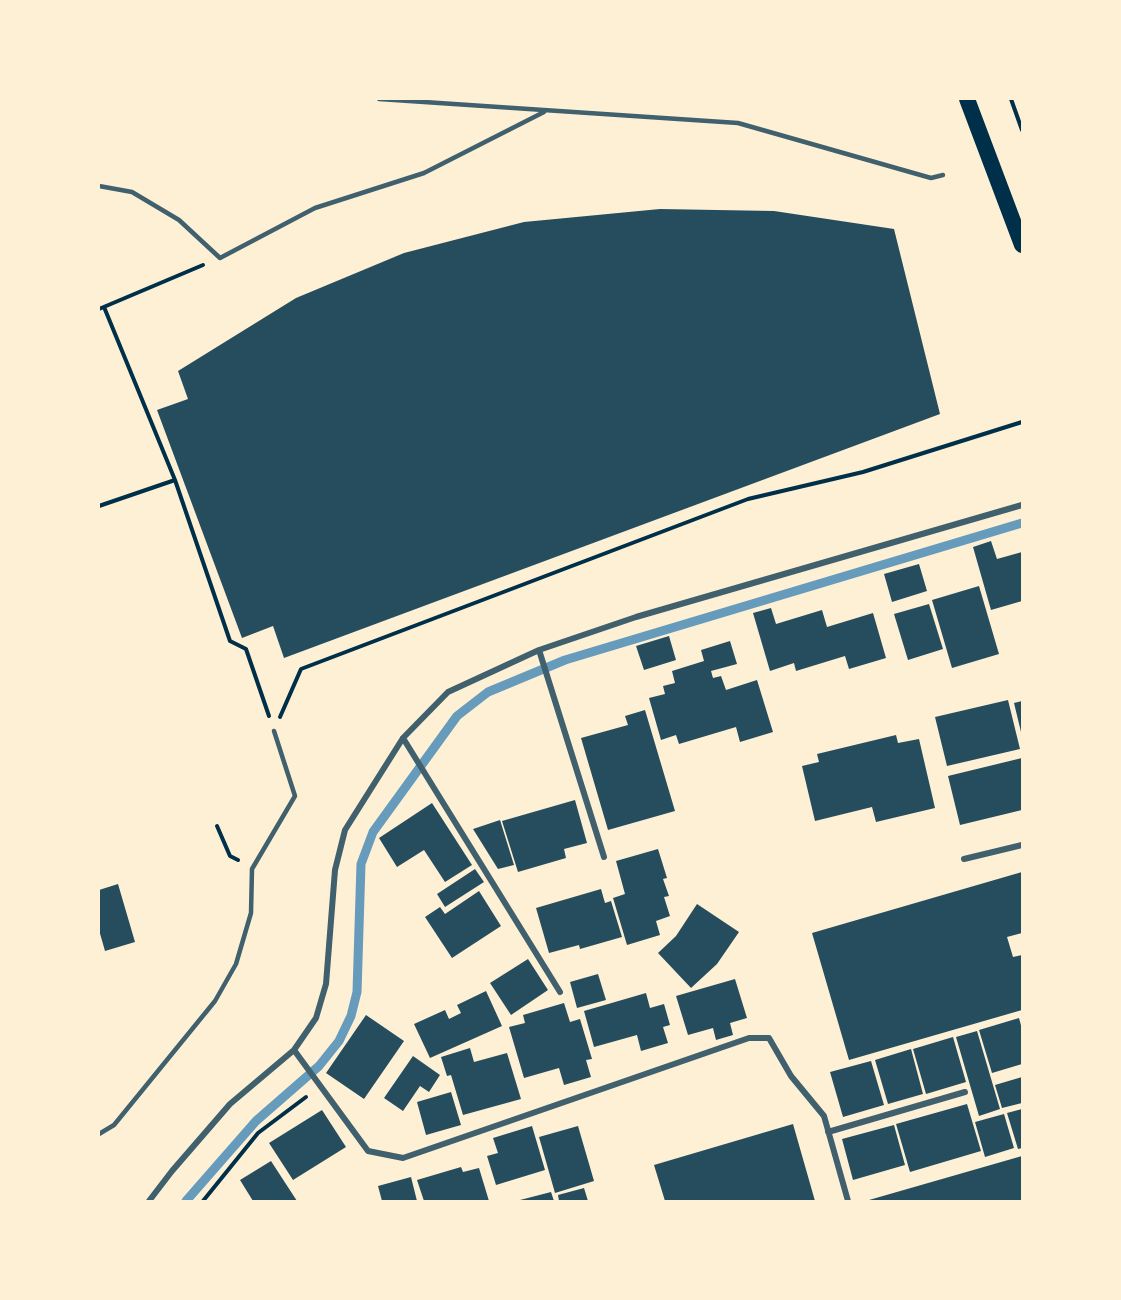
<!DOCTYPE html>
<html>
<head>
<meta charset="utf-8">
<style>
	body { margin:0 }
	#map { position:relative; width:1121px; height:1300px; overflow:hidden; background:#fdf0d5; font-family:"DM Sans",sans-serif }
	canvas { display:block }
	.frame { position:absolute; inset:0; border:100px solid #fdf0d5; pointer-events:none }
</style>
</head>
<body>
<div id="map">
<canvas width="1121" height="1300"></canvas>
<div class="frame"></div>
</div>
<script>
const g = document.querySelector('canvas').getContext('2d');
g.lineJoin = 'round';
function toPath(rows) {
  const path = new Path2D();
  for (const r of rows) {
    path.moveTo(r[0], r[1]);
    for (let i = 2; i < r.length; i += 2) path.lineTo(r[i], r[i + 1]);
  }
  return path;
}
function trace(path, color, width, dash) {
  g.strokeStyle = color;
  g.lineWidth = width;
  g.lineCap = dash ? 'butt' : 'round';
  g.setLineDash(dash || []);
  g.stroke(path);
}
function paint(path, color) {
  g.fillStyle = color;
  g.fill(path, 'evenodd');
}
const stream = toPath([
	[186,1201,256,1121,319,1066,339,1041,351,1016,357,992,361,864,373,832,457,716,488,692,565,660,1022,523]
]);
const building = toPath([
	[660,209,774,211,894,229,940,414,284,658,273,626,242,638,157,410,188,399,178,371,296,298,404,253,524,222],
	[991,541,997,559,1022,552,1022,601,991,610,973,547],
	[919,564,927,591,892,602,884,574],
	[979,586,999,654,952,668,932,600],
	[929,604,943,649,908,660,894,614],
	[771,608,776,624,822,610,827,627,873,613,886,658,849,669,845,656,796,671,794,663,770,671,753,613],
	[669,636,676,660,644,670,636,646],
	[730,641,737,664,711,671,713,678,721,676,726,690,757,680,773,732,740,742,736,727,679,744,676,735,661,740,649,698,665,694,663,686,675,683,672,671,704,661,701,650],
	[1008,700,1020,749,947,766,935,717],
	[1022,701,1022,731,1021,732,1014,703],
	[645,710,675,811,608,830,581,738,628,725,625,716],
	[896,735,898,743,919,739,935,808,876,822,872,807,815,821,802,766,819,762,817,754],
	[1022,758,1022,810,960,825,948,776],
	[575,800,587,843,564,849,566,858,518,872,502,821],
	[432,803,472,865,445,882,424,850,397,867,379,838],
	[500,820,514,865,498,869,473,829],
	[658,849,667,878,663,879,669,896,664,897,670,916,656,921,660,935,627,945,613,898,625,894,616,861],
	[475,869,484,882,445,907,437,894],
	[1022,872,1022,933,1007,937,1013,957,1022,955,1022,1010,849,1060,812,933],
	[118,884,135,942,105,951,99,930,99,890],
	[601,889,605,903,611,901,622,937,580,949,579,945,549,953,536,908],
	[479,891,501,926,452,958,425,917,440,907,445,914],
	[697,904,739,932,717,964,691,988,658,953,676,936],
	[528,959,548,990,511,1015,490,983],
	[598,974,606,1000,577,1008,570,982],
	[735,979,747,1018,730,1023,733,1035,716,1040,713,1028,688,1035,676,996],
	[486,991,502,1026,430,1058,414,1024,445,1010,449,1019,461,1013,457,1005],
	[646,993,650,1008,664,1004,670,1025,663,1027,668,1043,641,1051,637,1035,594,1047,584,1011],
	[564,1003,570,1022,580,1019,592,1059,586,1060,591,1077,564,1085,559,1068,524,1078,509,1027,525,1023,523,1015],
	[366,1015,404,1041,364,1099,326,1073],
	[1019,1018,1022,1029,1022,1064,992,1073,979,1030],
	[977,1031,1000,1109,979,1116,956,1037],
	[953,1037,966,1082,926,1094,913,1049],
	[470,1048,474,1062,507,1053,521,1099,463,1115,451,1075,447,1076,441,1057],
	[911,1049,923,1094,888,1104,875,1060],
	[413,1056,440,1075,429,1092,420,1086,403,1111,384,1098],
	[871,1061,884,1105,843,1117,830,1072],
	[1022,1077,1022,1103,1002,1108,995,1085],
	[451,1092,461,1125,426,1135,417,1102],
	[967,1104,981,1151,910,1172,896,1124],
	[1022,1109,1022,1148,1018,1149,1007,1113],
	[322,1110,346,1147,293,1180,269,1143],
	[1004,1114,1014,1148,985,1157,975,1122],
	[793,1124,815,1201,665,1201,654,1165],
	[894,1125,905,1165,853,1180,842,1139],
	[532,1126,545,1170,496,1185,487,1156,498,1153,493,1138],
	[578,1126,594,1181,555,1193,539,1137],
	[1022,1156,1022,1201,869,1201,869,1200],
	[271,1161,297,1201,253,1201,240,1180],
	[461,1167,463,1172,479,1168,489,1201,424,1201,417,1180],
	[411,1177,417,1201,382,1201,378,1186],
	[584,1188,588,1201,559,1201,558,1195],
	[551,1192,554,1201,520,1201,520,1200]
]);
const path = toPath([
	[1011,99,1022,130],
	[104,307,175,480,230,641,246,649,269,716],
	[99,309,203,265],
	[99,506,175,480],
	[280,717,301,669,748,499,863,472,1022,422],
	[217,826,230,856,238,860],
	[203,1201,258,1133,306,1097]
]);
const service = toPath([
	[379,99,738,123,931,178,943,175],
	[99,186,132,192,179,220,220,258,315,208,424,173,544,112],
	[99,1134,114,1125,215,1001,236,964,251,913,252,869,295,796,274,731]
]);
const minor = toPath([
	[539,650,604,857],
	[403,738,560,992],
	[964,859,1022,845],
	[294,1050,368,1151,403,1158,749,1038,769,1038,791,1076,824,1116,848,1201],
	[828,1132,965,1092],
	[149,1201,172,1171,230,1104,294,1050,316,1018,326,984,335,870,345,830,403,738,448,692,539,650,636,617,1022,505]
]);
const trunk = toPath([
	[967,99,1022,245]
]);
trace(stream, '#669bbc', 9);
paint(building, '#264d5e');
trace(path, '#003049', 4);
trace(service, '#3f606c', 4.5);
trace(minor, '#3f606c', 6);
trace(trunk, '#003049', 16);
</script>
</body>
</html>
